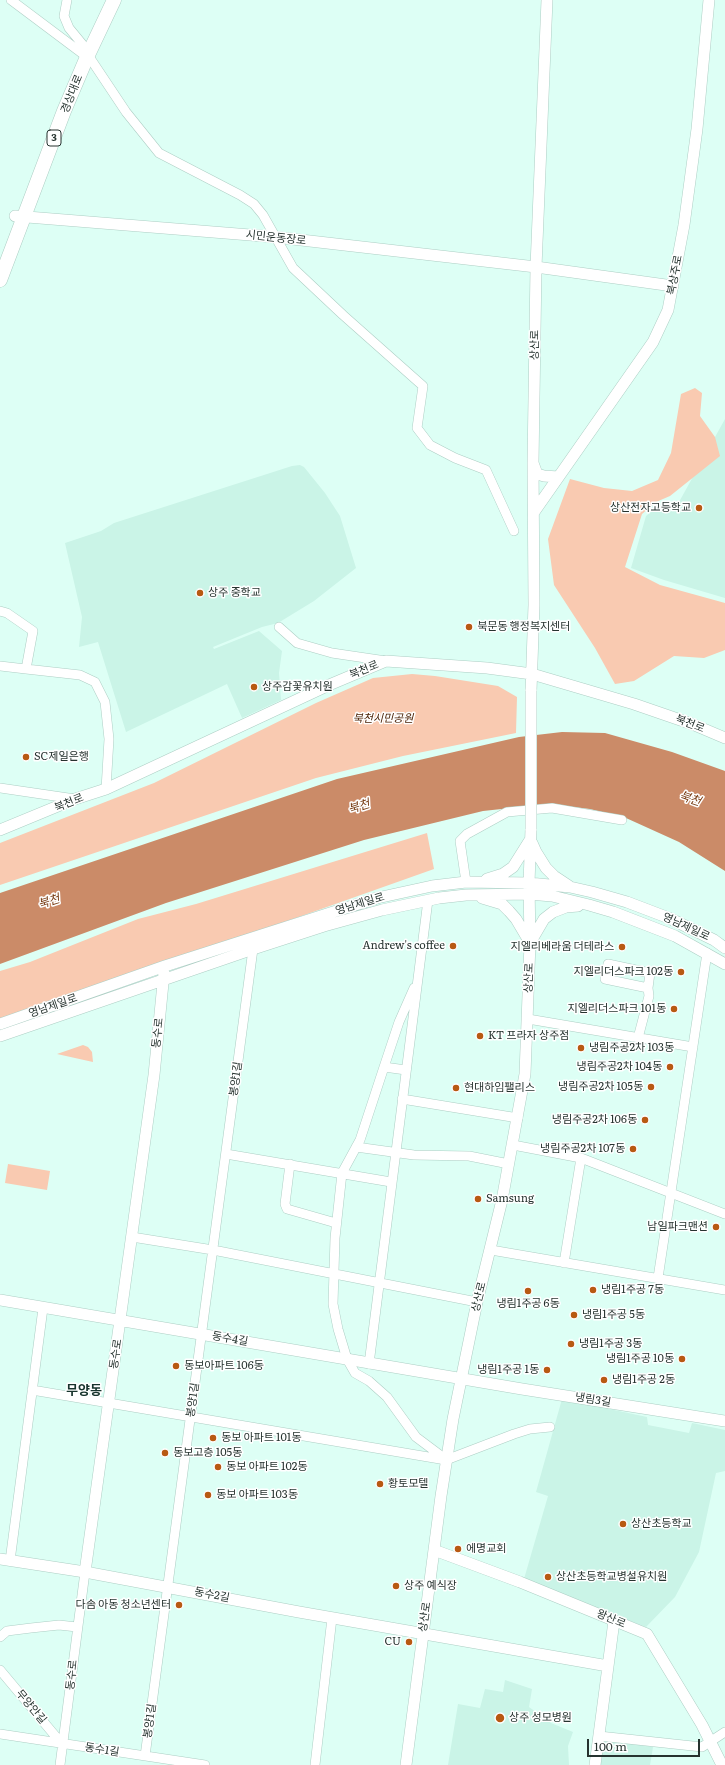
<!DOCTYPE html>
<html>
<head>
<meta charset="utf-8">
<style>
	body { margin:0 }
	#map { position:relative; width:725px; height:1765px; overflow:hidden; background:#ddfff5; font-family:Literata,serif }
	canvas { display:block }
	.scale { position:absolute; left:587px; top:1739px; width:113px; height:18px; box-sizing:border-box; border:2px solid #26332f; border-top:0; padding-left:5px; font-size:12px; line-height:14px; white-space:nowrap; color:#26332f; -webkit-text-stroke:3px #fff; paint-order:stroke }
</style>
</head>
<body>
<div id="map">
<canvas width="725" height="1765"></canvas>
<div class="scale">100 m</div>
</div>
<script>
const g = document.querySelector('canvas').getContext('2d');
g.lineJoin = 'round';
function paint(path, color) {
  g.fillStyle = color;
  g.fill(path, 'evenodd');
}
function toPath(rows) {
  const path = new Path2D();
  for (const r of rows) {
    path.moveTo(r[0], r[1]);
    for (let i = 2; i < r.length; i += 2) path.lineTo(r[i], r[i + 1]);
  }
  return path;
}
function trace(path, color, width, dash) {
  g.strokeStyle = color;
  g.lineWidth = width;
  g.lineCap = dash ? 'butt' : 'round';
  g.setLineDash(dash || []);
  g.stroke(path);
}
function label(font, color, halo, rows, align = 'center') {
  g.font = font + ' Literata,"Noto Sans KR",serif';
  g.lineWidth = 3;
  g.setLineDash([]);
  g.textBaseline = 'middle';
  g.strokeStyle = halo;
  g.fillStyle = color;
  for (const [text, x, y, turn = 0] of rows) {
    g.save();
    g.translate(x, y);
    g.rotate((+turn || 0) * Math.PI / 180);
    g.textAlign = isNaN(turn) ? turn : align;
    if (halo) g.strokeText(text, 0, 0);
    g.fillText(text, 0, 0);
    g.restore();
  }
}
const built = toPath([
	[725,419,725,598,664,580,631,568,646,516,657,507,671,510,679,502],
	[300,465,304,467,325,493,340,516,356,568,314,601,278,623,262,627,213,647,214,649,259,631,282,651,279,673,281,700,242,718,227,684,126,732,98,642,79,647,82,617,65,543,101,531,114,523,292,466],
	[562,1399,647,1417,648,1425,689,1433,692,1423,725,1430,725,1471,716,1473,699,1552,675,1597,646,1627,524,1579,548,1496,536,1492],
	[505,1680,532,1689,529,1707,551,1723,573,1732,568,1746,569,1765,448,1765,458,1704,480,1708,485,1689,503,1692],
	[607,1740,653,1747,650,1765,599,1765,602,1744]
]);
const green = toPath([
	[695,388,702,393,700,416,715,437,720,456,670,496,656,502,642,514,625,567,660,585,725,603,725,650,704,658,674,656,634,681,615,684,595,648,554,585,548,539,570,479,604,488,632,491,658,480,671,453,681,394],
	[412,674,435,676,498,686,517,697,516,733,403,756,316,778,0,885,0,843,154,783,316,703,373,678],
	[427,833,434,869,0,1023,0,971,30,962,138,919,196,904],
	[83,1045,88,1047,92,1052,93,1062,57,1054],
	[8,1164,50,1171,47,1190,5,1183]
]);
const water = toPath([
	[562,732,605,733,672,752,725,771,725,871,679,842,626,818,590,809,548,804,483,811,364,840,166,903,0,964,0,893,337,779,519,737]
]);
const minor = toPath([
	[11,0,87,57],
	[67,0,64,16,69,28,83,45,88,55,126,112,159,153,240,195,254,204,263,215,293,268,343,315,423,386,417,428,430,445,455,458,486,470,514,531],
	[0,611,7,613,33,631,26,669,80,675,95,682,105,702,109,739,106,789],
	[279,627,297,643,332,653,386,661],
	[0,666,26,669],
	[0,788,75,799],
	[466,882,460,841,467,834,507,812,552,808,622,820],
	[528,1019,693,1047],
	[638,1038,649,996,648,988,605,979,608,964,650,973,648,988],
	[384,1067,399,1022,414,988],
	[406,1070,384,1067,360,1140,342,1173,335,1238,333,1304,338,1329,347,1359,355,1373,369,1381,387,1397,416,1437,444,1458],
	[402,1099,518,1118],
	[513,1145,581,1158,725,1214],
	[356,1147,414,1155,469,1156,509,1164],
	[226,1154,391,1182],
	[290,1164,285,1204,287,1209,336,1223],
	[132,1237,213,1250,477,1302],
	[491,1250,725,1290],
	[564,1263,581,1158],
	[658,1278,707,953],
	[369,1364,428,900],
	[32,1390,446,1460,514,1434,530,1429,550,1427],
	[10,1561,43,1308],
	[0,1637,7,1631,31,1628,59,1625,77,1627],
	[0,1670,62,1744],
	[0,1734,205,1765],
	[599,1736,702,1747,725,1732],
	[145,1756,253,949],
	[60,1765,85,1572],
	[315,1765,332,1618]
]);
const tertiary = toPath([
	[15,216,275,237,536,267,673,286],
	[533,463,537,474,544,476,558,477],
	[534,512,653,342,668,310,684,225,697,129,709,0],
	[531,691,534,605,533,463,536,267,547,0],
	[0,830,75,799,106,789,329,685,386,661,487,668,532,674,634,704,692,724,725,738],
	[532,843,536,852,546,868,554,876,569,886],
	[487,879,503,874,513,867,530,840],
	[482,898,502,904,509,911,516,919,529,941],
	[530,943,544,919,553,912,566,907,578,906],
	[0,1024,165,966,377,898,432,886,466,882,529,883,570,887,592,892,627,902,669,918,714,940,725,948],
	[0,1036,253,949,324,926,382,910,439,898,466,895,529,894,552,896,589,905,613,912,675,936,725,964],
	[0,1300,522,1389,725,1421],
	[434,1550,520,1582,647,1634,702,1725,722,1765],
	[0,1559,85,1572,299,1612,608,1666],
	[85,1572,154,1075,164,973],
	[406,1765,441,1496,453,1419,477,1302,502,1200,525,1074,530,943,529,883,531,829],
	[595,1765,614,1621]
]);
const primary = toPath([
	[0,280,64,111,87,57,114,0]
]);
const tertiaryBridge = toPath([
	[531,829,531,691]
]);
const markers = [
	[699,508,4,"#b85912"],
	[200,593,4,"#b85912"],
	[469,627,4,"#b85912"],
	[254,687,4,"#b85912"],
	[26,757,4,"#b85912"],
	[453,946,4,"#b85912"],
	[622,947,4,"#b85912"],
	[681,972,4,"#b85912"],
	[674,1009,4,"#b85912"],
	[480,1036,4,"#b85912"],
	[581,1048,4,"#b85912"],
	[670,1067,4,"#b85912"],
	[651,1087,4,"#b85912"],
	[456,1088,4,"#b85912"],
	[645,1120,4,"#b85912"],
	[633,1149,4,"#b85912"],
	[478,1199,4,"#b85912"],
	[716,1227,4,"#b85912"],
	[593,1290,4,"#b85912"],
	[528,1291,4,"#b85912"],
	[574,1315,4,"#b85912"],
	[571,1344,4,"#b85912"],
	[682,1359,4,"#b85912"],
	[176,1366,4,"#b85912"],
	[547,1370,4,"#b85912"],
	[604,1380,4,"#b85912"],
	[213,1438,4,"#b85912"],
	[165,1453,4,"#b85912"],
	[218,1467,4,"#b85912"],
	[380,1484,4,"#b85912"],
	[208,1495,4,"#b85912"],
	[623,1524,4,"#b85912"],
	[458,1549,4,"#b85912"],
	[548,1577,4,"#b85912"],
	[396,1586,4,"#b85912"],
	[179,1605,4,"#b85912"],
	[409,1642,4,"#b85912"],
	[500,1718,5,"#b85912"]
];
const shields = [
	[54,138,14]
];
const shieldNames = [
	["3",54,138]
];
const streetNames = [
	["경상대로",72,94,-68],
	["시민운동장로",276,238,6],
	["북상주로",675,275,-79],
	["상산로",535,345,-89],
	["북천로",364,670,-22],
	["북천로",690,724,21],
	["북천로",69,803,-22],
	["영남제일로",360,904,-17],
	["영남제일로",686,927,25],
	["상산로",529,978,-88],
	["영남제일로",53,1006,-19],
	["동수로",158,1033,-84],
	["봉양1길",236,1079,-82],
	["상산로",479,1297,-76],
	["동수4길",230,1339,10],
	["동수로",116,1354,-82],
	["봉양1길",193,1400,-82],
	["냉림3길",593,1400,9],
	["동수2길",212,1595,11],
	["상산로",425,1617,-82],
	["왕산로",611,1619,22],
	["동수로",72,1675,-84],
	["무양안길",31,1707,50],
	["봉양1길",150,1721,-82],
	["동수1길",102,1750,9]
];
const poiNames = [
	["상산전자고등학교",691,508,"right"],
	["상주 중학교",208,593],
	["북문동 행정복지센터",477,627],
	["상주감꽃유치원",262,687],
	["SC제일은행",34,757],
	["Andrew's coffee",445,946,"right"],
	["지엘리베라움 더테라스",614,947,"right"],
	["지엘리더스파크 102동",673,972,"right"],
	["지엘리더스파크 101동",666,1009,"right"],
	["KT 프라자 상주점",488,1036],
	["냉림주공2차 103동",589,1048],
	["냉림주공2차 104동",662,1067,"right"],
	["냉림주공2차 105동",643,1087,"right"],
	["현대하임팰리스",464,1088],
	["냉림주공2차 106동",637,1120,"right"],
	["냉림주공2차 107동",625,1149,"right"],
	["Samsung",486,1199],
	["남일파크맨션",708,1227,"right"],
	["냉림1주공 7동",601,1290],
	["냉림1주공 6동",528,1304,"center"],
	["냉림1주공 5동",582,1315],
	["냉림1주공 3동",579,1344],
	["냉림1주공 10동",674,1359,"right"],
	["동보아파트 106동",184,1366],
	["냉림1주공 1동",539,1370,"right"],
	["냉림1주공 2동",612,1380],
	["동보 아파트 101동",221,1438],
	["동보고층 105동",173,1453],
	["동보 아파트 102동",226,1467],
	["황토모텔",388,1484],
	["동보 아파트 103동",216,1495],
	["상산초등학교",631,1524],
	["에명교회",466,1549],
	["상산초등학교병설유치원",556,1577],
	["상주 예식장",404,1586],
	["다솜 아동 청소년센터",171,1605,"right"],
	["CU",401,1642,"right"],
	["상주 성모병원",509,1718]
];
const parkNames = [
	["북천시민공원",383,719]
];
const waterNames = [
	["북천",690,799,19],
	["북천",359,807,-17],
	["북천",49,902,-17]
];
const quarterNames = [
	["무양동",84,1391]
];
paint(built, '#caf4e7');
paint(green, '#f9cab1');
paint(water, '#cb8b68');
trace(minor, '#adcec4', 10);
trace(tertiary, '#adcec4', 12);
trace(primary, '#adcec4', 15);
trace(minor, '#fff', 9);
trace(tertiary, '#fff', 11);
trace(primary, '#fff', 14);
trace(tertiaryBridge, '#adcec4', 12, []);
trace(tertiaryBridge, '#fff', 11);
for (const [x, y, r, color] of markers) {
  const dot = new Path2D();
  dot.arc(x, y, r, 0, 2 * Math.PI);
  g.fillStyle = color;
  g.fill(dot);
  trace(dot, '#fff', 1.5);
}
for (const [x, y, w] of shields) {
  const box = new Path2D();
  box.roundRect(x - w / 2, y - 8, w, 16, 3);
  g.fillStyle = '#fff';
  g.fill(box);
  trace(box, '#26332f', 1);
}
label('bold 10px', '#26332f', null, shieldNames);
label('11px', '#26332f', '#fff', streetNames);
label('11px', '#26332f', '#fff', poiNames, 'left');
label('italic 11px', '#4a2105', '#fff', parkNames);
label('italic 12px', '#773b13', '#fff', waterNames);
label('bold 13px', '#17342d', '#fff', quarterNames);
</script>
</body>
</html>
